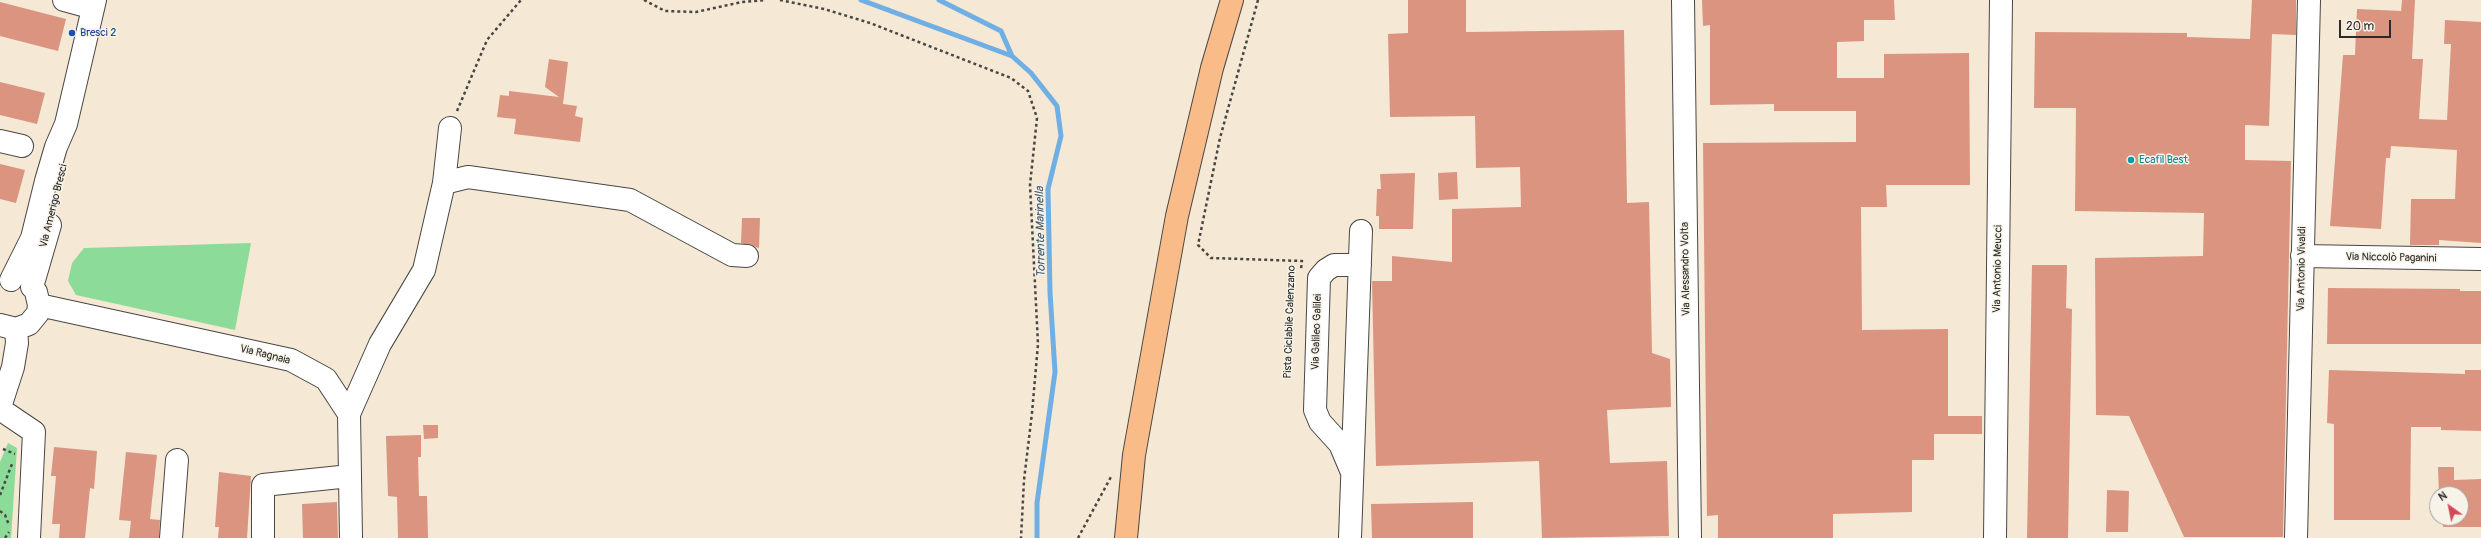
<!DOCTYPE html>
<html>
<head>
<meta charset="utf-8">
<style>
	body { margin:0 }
	#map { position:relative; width:2481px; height:538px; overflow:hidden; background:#f5e8d4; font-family:Pangolin,sans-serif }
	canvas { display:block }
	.north { position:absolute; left:2429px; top:486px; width:40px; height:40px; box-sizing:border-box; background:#f7f3e8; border:1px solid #a5a39c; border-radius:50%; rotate:327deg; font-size:11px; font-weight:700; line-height:16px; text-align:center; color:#2b2b2b }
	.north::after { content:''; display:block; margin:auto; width:14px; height:18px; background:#d1495b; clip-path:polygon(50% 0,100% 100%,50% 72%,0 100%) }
	.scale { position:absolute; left:2339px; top:20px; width:52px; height:18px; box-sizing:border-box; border:2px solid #2b2b2b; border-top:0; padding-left:5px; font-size:12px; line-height:14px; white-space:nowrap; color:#2b2b2b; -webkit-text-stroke:3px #f7f3e8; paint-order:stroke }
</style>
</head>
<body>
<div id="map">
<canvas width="2481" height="538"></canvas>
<div class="north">N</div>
<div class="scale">20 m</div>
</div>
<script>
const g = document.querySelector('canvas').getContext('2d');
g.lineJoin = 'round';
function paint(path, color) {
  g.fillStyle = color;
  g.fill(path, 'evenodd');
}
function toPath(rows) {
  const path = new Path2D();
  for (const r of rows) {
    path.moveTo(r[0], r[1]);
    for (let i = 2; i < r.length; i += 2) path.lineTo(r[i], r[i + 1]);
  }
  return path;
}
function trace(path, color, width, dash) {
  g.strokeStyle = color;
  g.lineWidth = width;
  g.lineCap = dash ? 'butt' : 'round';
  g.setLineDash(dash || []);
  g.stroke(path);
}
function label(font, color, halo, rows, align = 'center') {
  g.font = font + ' Pangolin,sans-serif';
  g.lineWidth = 3;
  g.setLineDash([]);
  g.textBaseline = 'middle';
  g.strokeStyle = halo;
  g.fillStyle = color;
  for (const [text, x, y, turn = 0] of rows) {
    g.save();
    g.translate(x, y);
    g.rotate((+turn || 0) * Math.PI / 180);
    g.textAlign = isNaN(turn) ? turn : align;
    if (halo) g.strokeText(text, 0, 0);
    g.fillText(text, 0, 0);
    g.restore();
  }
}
const green = toPath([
	[251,243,235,330,76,295,68,281,72,263,84,248],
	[8,443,17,448,11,538,0,538,0,462]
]);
const stream = toPath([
	[861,0,1012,56,1031,73,1057,106,1061,136,1048,189,1050,292,1055,372,1037,503,1037,538],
	[939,0,1001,31,1012,56]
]);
const building = toPath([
	[1408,0,1466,0,1466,32,1624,30,1627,203,1649,202,1652,353,1670,359,1671,407,1607,410,1610,463,1667,461,1669,536,1542,538,1539,461,1376,466,1372,281,1392,281,1392,256,1452,262,1452,209,1521,207,1520,167,1476,168,1475,116,1390,117,1388,34,1408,33],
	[1702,0,1894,0,1895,20,1864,20,1864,41,1837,42,1837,78,1884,78,1884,54,1969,53,1970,185,1886,185,1887,207,1861,207,1862,330,1948,329,1948,416,1982,416,1982,434,1934,434,1934,460,1912,460,1912,512,1833,514,1833,538,1718,538,1718,515,1707,516,1703,143,1856,142,1856,111,1774,111,1774,104,1710,105,1710,25,1703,26],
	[2252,0,2296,0,2296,35,2272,34,2269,126,2245,125,2245,160,2291,161,2283,537,2184,537,2129,416,2096,415,2095,258,2203,256,2204,213,2075,211,2076,108,2034,108,2035,32,2187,33,2187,37,2250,39],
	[2402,0,2415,0,2412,59,2423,59,2419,119,2447,120,2451,44,2444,44,2445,20,2481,22,2481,243,2439,240,2439,245,2410,245,2411,199,2455,199,2457,150,2391,146,2390,158,2386,158,2381,229,2330,226,2343,55,2355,55,2357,9,2401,11],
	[0,2,66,19,58,51,0,36],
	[549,59,568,62,563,104,577,106,575,116,583,118,580,142,514,134,516,119,497,117,500,95,509,96,509,91,559,97,545,87],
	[0,82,45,93,37,124,0,115],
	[0,164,25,170,16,203,0,199],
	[1457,172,1458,199,1439,200,1438,173],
	[1415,173,1413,229,1379,229,1379,216,1376,216,1377,189,1381,189,1380,174],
	[742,218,760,218,759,248,741,243],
	[2032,265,2067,265,2066,308,2072,309,2068,538,2027,538],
	[2328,288,2460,289,2460,291,2481,291,2481,344,2327,344],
	[2329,370,2465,374,2465,370,2481,370,2481,431,2441,430,2441,427,2411,427,2410,520,2334,520,2334,424,2327,423],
	[423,425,438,425,438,438,424,439],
	[421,435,421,457,418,457,419,496,427,496,428,538,398,538,397,497,388,496,386,436],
	[54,447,97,451,94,489,90,488,85,538,59,538,60,524,52,524,56,476,51,476],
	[126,452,157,455,150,519,160,520,159,538,129,538,131,521,119,520],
	[2438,467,2454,467,2454,480,2481,479,2481,527,2443,527,2443,518,2461,518,2461,494,2439,494],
	[219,472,251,476,247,538,218,538,219,527,215,527],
	[2107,490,2129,491,2128,532,2106,532],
	[337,502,338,538,303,538,302,504],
	[1473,502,1473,538,1372,538,1371,504]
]);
const path = toPath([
	[644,0,665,11,696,12,742,2,766,0],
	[780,0,824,9,870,23,1011,78,1028,91,1037,118,1030,185,1038,344,1032,413,1024,480,1021,538],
	[1258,0,1220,138,1198,245,1211,258,1302,261,1301,269],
	[457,111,487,40,521,0],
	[3,449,15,454],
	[0,495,12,464],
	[0,511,5,515,9,525],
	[5,538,9,532],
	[1078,538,1112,475]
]);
const minor = toPath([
	[64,0,93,8],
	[1683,0,1690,538],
	[0,141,22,146],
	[444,183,468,177,630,200,732,255,747,256],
	[2302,256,2481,259],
	[11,280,32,238,46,181,56,147,66,124,95,0],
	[32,287,50,225],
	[39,305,291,360,326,379,349,414,351,538],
	[0,325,16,329,29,324,38,313,39,305,36,292],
	[0,407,13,367,17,343,16,329],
	[0,409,34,432,29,538],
	[349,414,380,344,424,270,444,183,450,128],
	[1351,470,1340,444,1320,422,1315,410,1319,278,1326,270,1334,265,1360,265],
	[171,538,177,460],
	[263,538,263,485,350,476],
	[1350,538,1361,231],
	[1995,538,2001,0],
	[2296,538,2309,0]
]);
const major = toPath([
	[1126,538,1134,455,1177,216,1212,68,1232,0]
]);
const markers = [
	[72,33,4,"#1a4fb4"],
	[2131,160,4,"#0f9aa8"]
];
const transitNames = [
	["Bresci 2",80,33]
];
const cultureNames = [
	["Ecafil Best",2139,160]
];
const streetNames = [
	["Via Amerigo Bresci",54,206,-76],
	["Via Niccolò Paganini",2391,258,1],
	["Via Alessandro Volta",1686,269,-91],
	["Via Antonio Meucci",1998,269,-89],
	["Via Antonio Vivaldi",2302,269,-89],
	["Pista Ciclabile Calenzano",1290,322,-88],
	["Via Galileo Galilei",1317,332,-88],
	["Via Ragnaia",265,355,14]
];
const waterNames = [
	["Torrente Marinella",1041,232,-91]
];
paint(green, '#8ddb99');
trace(stream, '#70afe3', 5);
paint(building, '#da9480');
trace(minor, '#494744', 24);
trace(major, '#494744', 24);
trace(path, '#494744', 2.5, [3, 3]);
trace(minor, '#fff', 22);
trace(major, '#f9bc89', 22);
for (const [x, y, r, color] of markers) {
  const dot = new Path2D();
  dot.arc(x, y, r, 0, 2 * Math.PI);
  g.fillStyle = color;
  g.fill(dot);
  trace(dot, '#f7f3e8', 1.5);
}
label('11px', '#164399', '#f7f3e8', transitNames, 'left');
label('11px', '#0d838f', '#f7f3e8', cultureNames, 'left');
label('11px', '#2b2b2b', '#f7f3e8', streetNames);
label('italic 12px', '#43596b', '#f7f3e8', waterNames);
</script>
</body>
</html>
